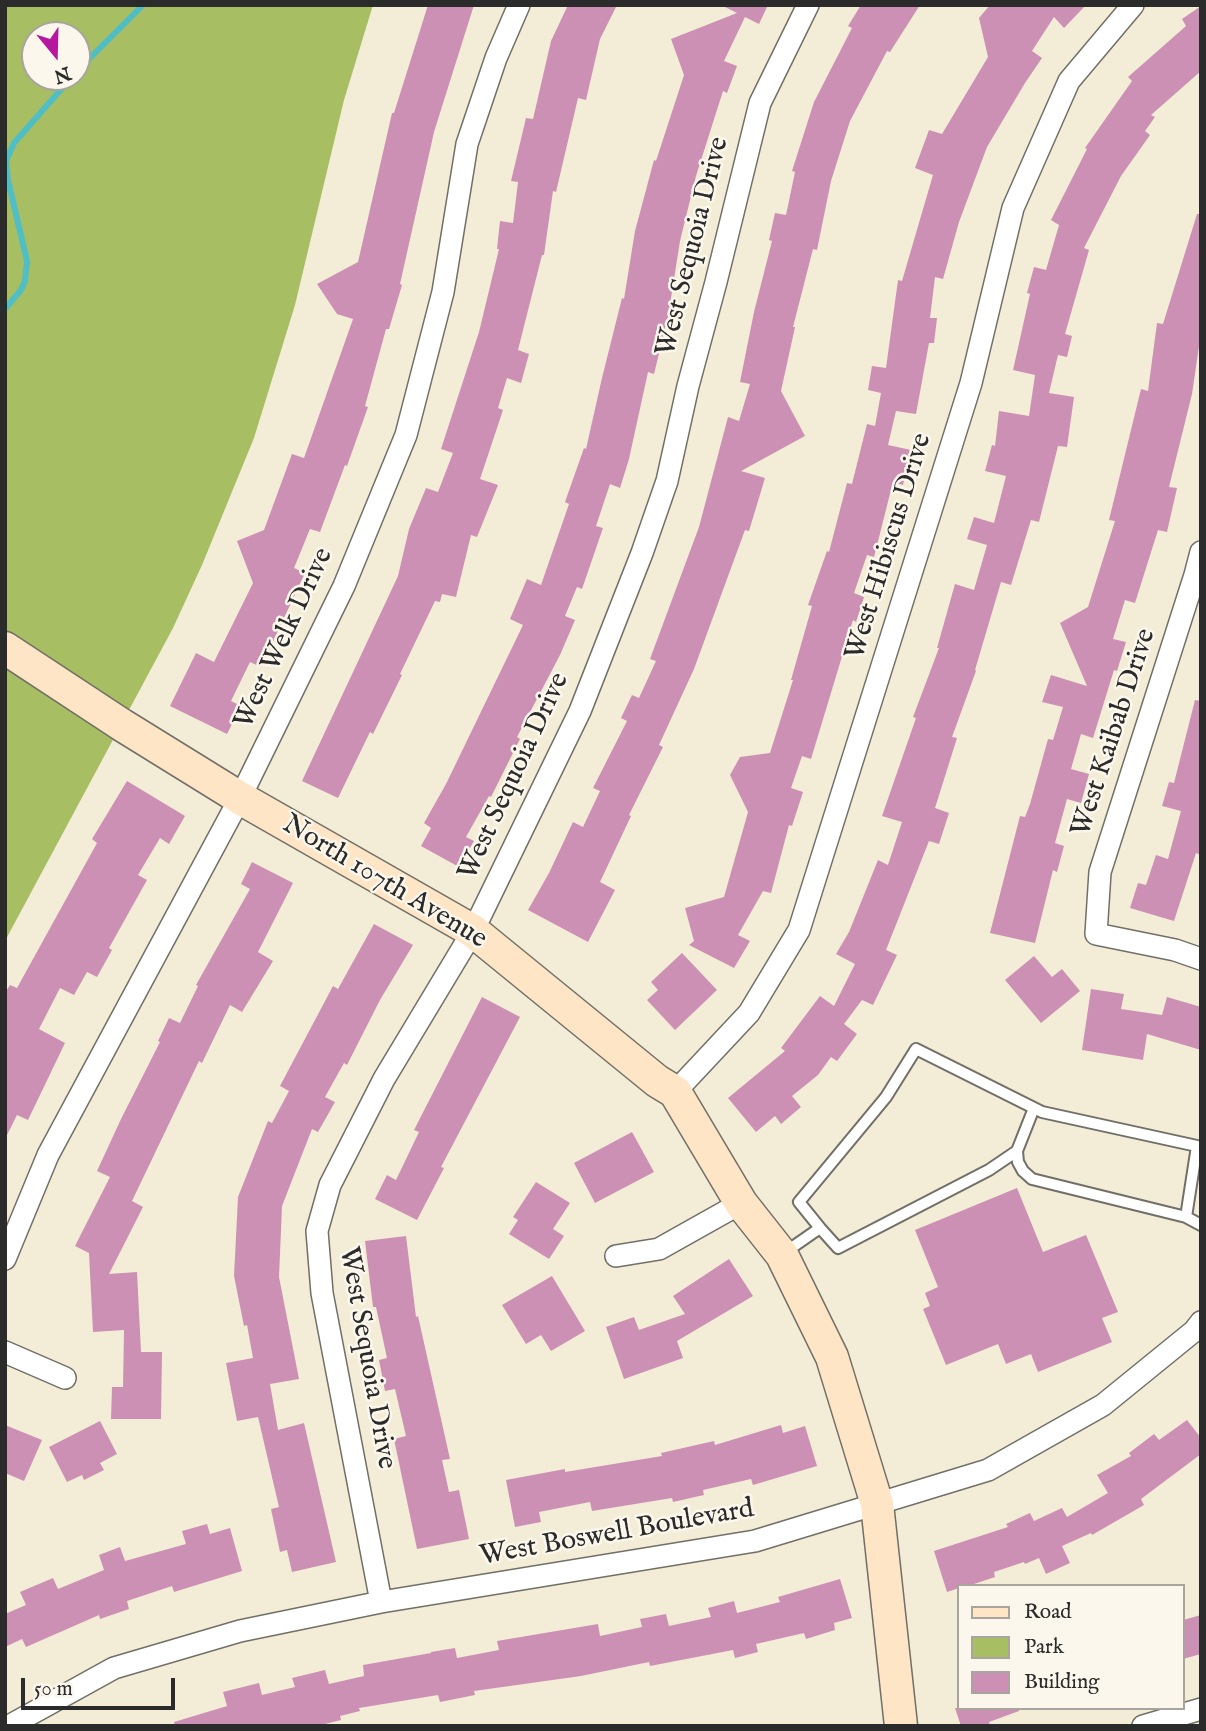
<!DOCTYPE html>
<html>
<head>
<meta charset="utf-8">
<style>
	body { margin:0 }
	#map { position:relative; width:1206px; height:1731px; overflow:hidden; background:#f3edd7; font-family:"IM FELL English",serif }
	canvas { display:block }
	.frame { position:absolute; inset:0; border:7px solid #2b2b2b; pointer-events:none }
	.legend { position:absolute; left:957px; top:1584px; width:228px; height:126px; box-sizing:border-box; background:#fbf7ec; border:2px solid #a8a59f; margin:0; padding:9px 12px; list-style:none; font-size:21px; color:#2b2b2b }
	.legend li { display:flex; align-items:center; gap:14px; height:35px }
	.legend b { width:35px; border:2px solid #a8a59f }
	.north { position:absolute; left:21px; top:21px; width:70px; height:70px; box-sizing:border-box; background:#fbf7ec; border:2px solid #a8a59f; border-radius:50%; rotate:161deg; font-size:19px; font-weight:700; line-height:28px; text-align:center; color:#2b2b2b }
	.north::after { content:''; display:block; margin:auto; width:24px; height:32px; background:#b5179e; clip-path:polygon(50% 0,100% 100%,50% 72%,0 100%) }
	.scale { position:absolute; left:21px; top:1678px; width:154px; height:32px; box-sizing:border-box; border:4px solid #2b2b2b; border-top:0; padding-left:9px; font-size:21px; line-height:24px; white-space:nowrap; color:#2b2b2b; -webkit-text-stroke:5px #fbf7ec; paint-order:stroke }
</style>
</head>
<body>
<div id="map">
<canvas width="1206" height="1731"></canvas>
<div class="frame"></div>
<ul class="legend">
<li><b style="height:9px;background:#fee5c5"></b>Road</li>
<li><b style="height:19px;background:#a7be63"></b>Park</li>
<li><b style="height:19px;background:#cc90b5"></b>Building</li>
</ul>
<div class="north">N</div>
<div class="scale">50 m</div>
</div>
<script>
const g = document.querySelector('canvas').getContext('2d');
g.lineJoin = 'round';
function paint(path, color) {
  g.fillStyle = color;
  g.fill(path, 'evenodd');
}
function toPath(rows) {
  const path = new Path2D();
  for (const r of rows) {
    path.moveTo(r[0], r[1]);
    for (let i = 2; i < r.length; i += 2) path.lineTo(r[i], r[i + 1]);
  }
  return path;
}
function trace(path, color, width, dash) {
  g.strokeStyle = color;
  g.lineWidth = width;
  g.lineCap = dash ? 'butt' : 'round';
  g.setLineDash(dash || []);
  g.stroke(path);
}
function label(font, color, halo, rows, align = 'center') {
  g.font = font + ' "IM FELL English",serif';
  g.lineWidth = 5;
  g.setLineDash([]);
  g.textBaseline = 'middle';
  g.strokeStyle = halo;
  g.fillStyle = color;
  for (const [text, x, y, turn = 0] of rows) {
    g.save();
    g.translate(x, y);
    g.rotate((+turn || 0) * Math.PI / 180);
    g.textAlign = isNaN(turn) ? turn : align;
    if (halo) g.strokeText(text, 0, 0);
    g.fillText(text, 0, 0);
    g.restore();
  }
}
const green = toPath([
	[5,5,373,5,344,100,295,305,254,438,202,565,173,628,5,941],
	[35,35,77,35,77,77,35,77]
]);
const stream = toPath([
	[77,71,143,5],
	[5,309,21,290,25,281,27,261,8,180,6,161,14,143,72,77]
]);
const building = toPath([
	[428,5,474,5,434,132,400,284,402,285,389,329,386,329,365,406,368,407,347,466,345,465,320,532,310,529,294,568,305,573,261,667,250,662,231,701,241,706,227,734,170,706,196,653,214,662,253,583,237,541,264,530,292,454,304,458,353,319,337,314,317,284,358,262,392,113,394,113],
	[568,5,617,5,600,39,586,100,578,98,556,192,553,191,544,255,542,255,518,350,529,354,521,383,507,378,498,408,503,410,480,479,498,485,477,537,471,535,456,597,442,594,440,602,435,601,400,674,402,675,373,734,370,732,338,798,302,781,398,576,409,529,426,488,438,492,453,453,441,449,479,332,499,249,497,249,500,221,513,223,518,182,511,181,526,118,533,119,551,41],
	[721,5,768,5,759,24,745,17,724,61,737,66,727,93,723,91,696,176,680,241,668,317,654,374,648,372,629,459,620,488,610,484,596,526,603,528,582,589,577,587,565,616,575,620,560,655,517,737,520,739,491,797,489,796,466,837,474,841,459,867,421,846,431,828,424,823,446,784,523,625,510,619,527,579,541,585,569,504,565,502,584,448,586,449,602,378,622,298,624,299,635,231,654,160,656,161,684,75,671,39,737,13],
	[861,5,920,5,890,52,887,51,850,121,831,181,817,250,813,249,793,327,795,327,781,391,805,436,741,471,765,478,749,531,745,530,694,669,659,745,663,747,629,815,631,816,600,882,615,890,588,942,528,910,549,873,573,822,583,827,600,791,593,788,627,721,621,718,632,695,639,698,656,661,650,659,699,527,728,417,739,421,750,384,740,382,754,312,772,241,769,240,775,213,786,215,795,172,792,171,814,102,852,28,848,26],
	[990,5,1086,5,1064,28,1054,17,1032,51,1042,58,1025,83,987,147,959,222,943,279,935,277,930,318,937,318,934,343,929,343,916,414,896,411,888,445,911,450,903,485,893,482,874,557,867,555,854,593,864,597,856,622,853,620,811,759,802,756,791,788,803,792,792,826,789,825,771,893,763,891,738,935,750,941,734,968,689,945,694,941,685,908,724,897,748,812,730,775,740,757,770,753,793,680,791,680,812,606,808,605,827,551,829,552,847,483,852,484,867,424,875,426,881,393,868,390,872,366,886,368,898,280,902,281,933,175,915,168,929,130,942,134,988,57,979,18],
	[1201,6,1201,71,1151,115,1155,117,1145,131,1150,135,1121,176,1084,248,1089,250,1065,334,1072,336,1067,357,1058,355,1049,393,1074,397,1067,447,1058,446,1039,522,1031,520,1011,585,1001,582,975,670,976,671,952,737,957,738,935,808,949,813,939,844,929,841,886,950,897,955,873,1005,862,1000,844,1024,857,1034,837,1061,831,1057,818,1075,792,1096,801,1107,781,1124,775,1116,756,1132,728,1098,785,1051,781,1048,820,996,834,1006,855,964,836,954,849,932,878,860,888,865,902,822,882,816,916,718,913,717,939,648,937,648,955,584,974,590,987,545,967,539,974,517,994,523,1006,476,985,471,992,445,995,446,999,411,1029,416,1035,375,1013,370,1030,294,1027,293,1034,267,1046,270,1059,225,1051,220,1087,149,1085,148,1132,81,1128,77,1186,26,1182,19],
	[1197,214,1201,214,1201,333,1192,394,1169,487,1177,488,1167,532,1158,530,1135,603,1125,600,1113,639,1126,642,1117,671,1114,670,1093,738,1081,734,1071,769,1089,774,1081,803,1067,799,1055,843,1064,846,1057,872,1053,870,1035,943,990,933,1020,816,1025,817,1030,804,1048,739,1053,740,1063,707,1042,702,1051,675,1087,686,1060,623,1088,607,1115,521,1109,520,1141,389,1148,391,1157,323,1163,324],
	[1195,700,1201,701,1201,855,1196,853,1174,921,1130,908,1138,883,1146,885,1156,855,1168,859,1181,811,1162,806,1169,782,1174,783],
	[127,781,185,816,169,844,160,838,138,875,147,880,109,948,112,950,97,977,87,972,74,995,60,988,39,1029,65,1043,28,1120,17,1115,5,1139,5,993,10,985,17,988,97,843,92,839],
	[252,862,293,883,258,952,273,961,242,1012,230,1005,202,1063,199,1061,132,1201,143,1207,109,1274,137,1272,141,1352,162,1352,161,1419,111,1419,112,1387,123,1387,124,1330,93,1332,89,1253,75,1246,110,1177,97,1171,121,1119,160,1042,158,1041,169,1018,180,1023,198,986,196,985,250,889,241,884],
	[374,924,413,945,380,1000,347,1065,344,1063,325,1097,335,1102,318,1132,312,1129,282,1206,279,1277,299,1379,270,1384,278,1430,304,1423,336,1562,292,1572,287,1550,280,1552,271,1509,279,1507,258,1417,237,1421,226,1363,253,1358,247,1325,244,1326,234,1276,238,1197,268,1121,272,1123,289,1091,280,1086,333,986,338,989],
	[682,953,717,990,675,1030,647,1000,658,990,651,982],
	[1034,956,1052,977,1062,969,1080,991,1041,1023,1005,980],
	[1091,989,1124,994,1121,1009,1162,1015,1167,997,1201,1007,1201,1050,1147,1034,1143,1060,1082,1050],
	[482,997,520,1017,441,1167,444,1168,417,1220,375,1199,387,1175,396,1180,419,1132,414,1130],
	[632,1132,654,1172,595,1203,574,1163],
	[536,1182,570,1203,553,1229,564,1236,549,1259,509,1234,518,1220,513,1217],
	[1017,1188,1043,1252,1086,1235,1118,1312,1102,1318,1112,1342,1038,1372,1031,1354,1006,1364,998,1344,946,1365,923,1309,930,1306,925,1293,938,1287,915,1230],
	[406,1236,416,1317,418,1316,450,1459,442,1460,449,1492,459,1490,469,1539,417,1549,394,1439,406,1436,395,1389,385,1391,379,1360,387,1358,376,1307,373,1307,365,1241],
	[729,1259,753,1296,677,1341,683,1358,624,1379,606,1327,634,1317,639,1330,685,1314,673,1296],
	[552,1276,585,1331,551,1351,541,1335,526,1344,502,1305],
	[1187,1420,1201,1438,1201,1454,1141,1499,1144,1505,1092,1535,1091,1533,1062,1546,1070,1563,1046,1574,1039,1558,1025,1564,1024,1562,994,1572,995,1577,968,1586,959,1586,959,1588,947,1592,934,1551,1008,1527,1006,1524,1030,1513,1034,1521,1062,1508,1067,1517,1108,1493,1097,1475,1131,1456,1129,1453,1154,1434,1159,1440],
	[100,1421,117,1454,100,1463,104,1470,84,1480,82,1475,67,1482,49,1447],
	[5,1425,42,1440,24,1481,5,1473],
	[781,1425,783,1433,805,1426,817,1466,753,1485,751,1479,703,1490,704,1495,673,1502,672,1498,592,1511,590,1502,539,1512,541,1522,515,1527,506,1480,565,1469,565,1472,662,1456,661,1453,714,1441,715,1445],
	[207,1524,210,1534,230,1528,242,1571,174,1592,172,1586,127,1601,129,1609,100,1619,99,1615,26,1647,22,1639,5,1647,5,1614,26,1605,20,1592,53,1578,58,1589,104,1570,99,1555,120,1547,125,1561,186,1544,182,1531],
	[840,1579,852,1618,834,1623,835,1630,806,1639,804,1633,756,1644,758,1652,735,1658,733,1650,650,1666,649,1662,581,1676,474,1691,475,1695,440,1702,438,1695,359,1708,360,1711,340,1716,341,1720,317,1726,175,1726,174,1722,227,1706,223,1692,259,1683,262,1695,295,1687,292,1678,325,1670,329,1684,364,1676,363,1665,431,1653,431,1652,455,1648,457,1658,499,1650,497,1641,598,1624,600,1636,642,1627,640,1619,666,1614,669,1626,711,1617,708,1608,734,1601,737,1613,780,1602,778,1597],
	[1201,1615,1201,1654,1183,1659,1183,1620],
	[955,1708,1019,1708,1019,1711,989,1722,990,1726,961,1726]
]);
const lane = toPath([
	[1017,1151,1018,1162,1023,1171,1032,1179,1186,1217,1201,1225],
	[820,1228,838,1248,989,1170,1017,1151,1034,1108],
	[784,1253,820,1228,799,1202,886,1097,916,1049,1042,1112,1197,1146,1186,1217]
]);
const street = toPath([
	[1201,552,1195,575,1100,872,1096,934,1175,950,1201,959],
	[675,1092,749,1013,799,930,971,383,1013,208,1069,81,1133,5],
	[616,1256,659,1249,741,1203],
	[5,1259,48,1155,240,798,344,586,406,435,443,292,467,144,496,58,519,5],
	[5,1352,65,1378],
	[381,1602,322,1293,317,1231,330,1185,384,1079,473,931,580,711,642,553,667,481,688,386,716,282,760,103,808,5],
	[9,1726,114,1668,240,1631,381,1602,755,1541,988,1470,1103,1405,1194,1331,1201,1322],
	[1143,1726,1201,1709]
]);
const secondary = toPath([
	[5,648,122,725,240,798,473,931,657,1081,675,1092,741,1203,782,1255,832,1357,877,1504,901,1726]
]);
const streetNames = [
	["West Sequoia Drive",694,247,-76],
	["West Hibiscus Drive",890,547,-73],
	["West Welk Drive",285,639,-65],
	["West Kaibab Drive",1115,733,-72],
	["West Sequoia Drive",515,777,-65],
	["North 107th Avenue",384,883,31],
	["West Sequoia Drive",366,1358,80],
	["West Boswell Boulevard",617,1534,-10]
];
paint(green, '#a7be63');
trace(stream, '#4fbec5', 6);
paint(building, '#cc90b5');
trace(lane, '#716f67', 14);
trace(street, '#716f67', 24);
trace(secondary, '#716f67', 35);
trace(lane, '#fff', 10);
trace(street, '#fff', 21);
trace(secondary, '#fee5c5', 32);
label('28px', '#2b2b2b', '#fbf7ec', streetNames);
</script>
</body>
</html>
